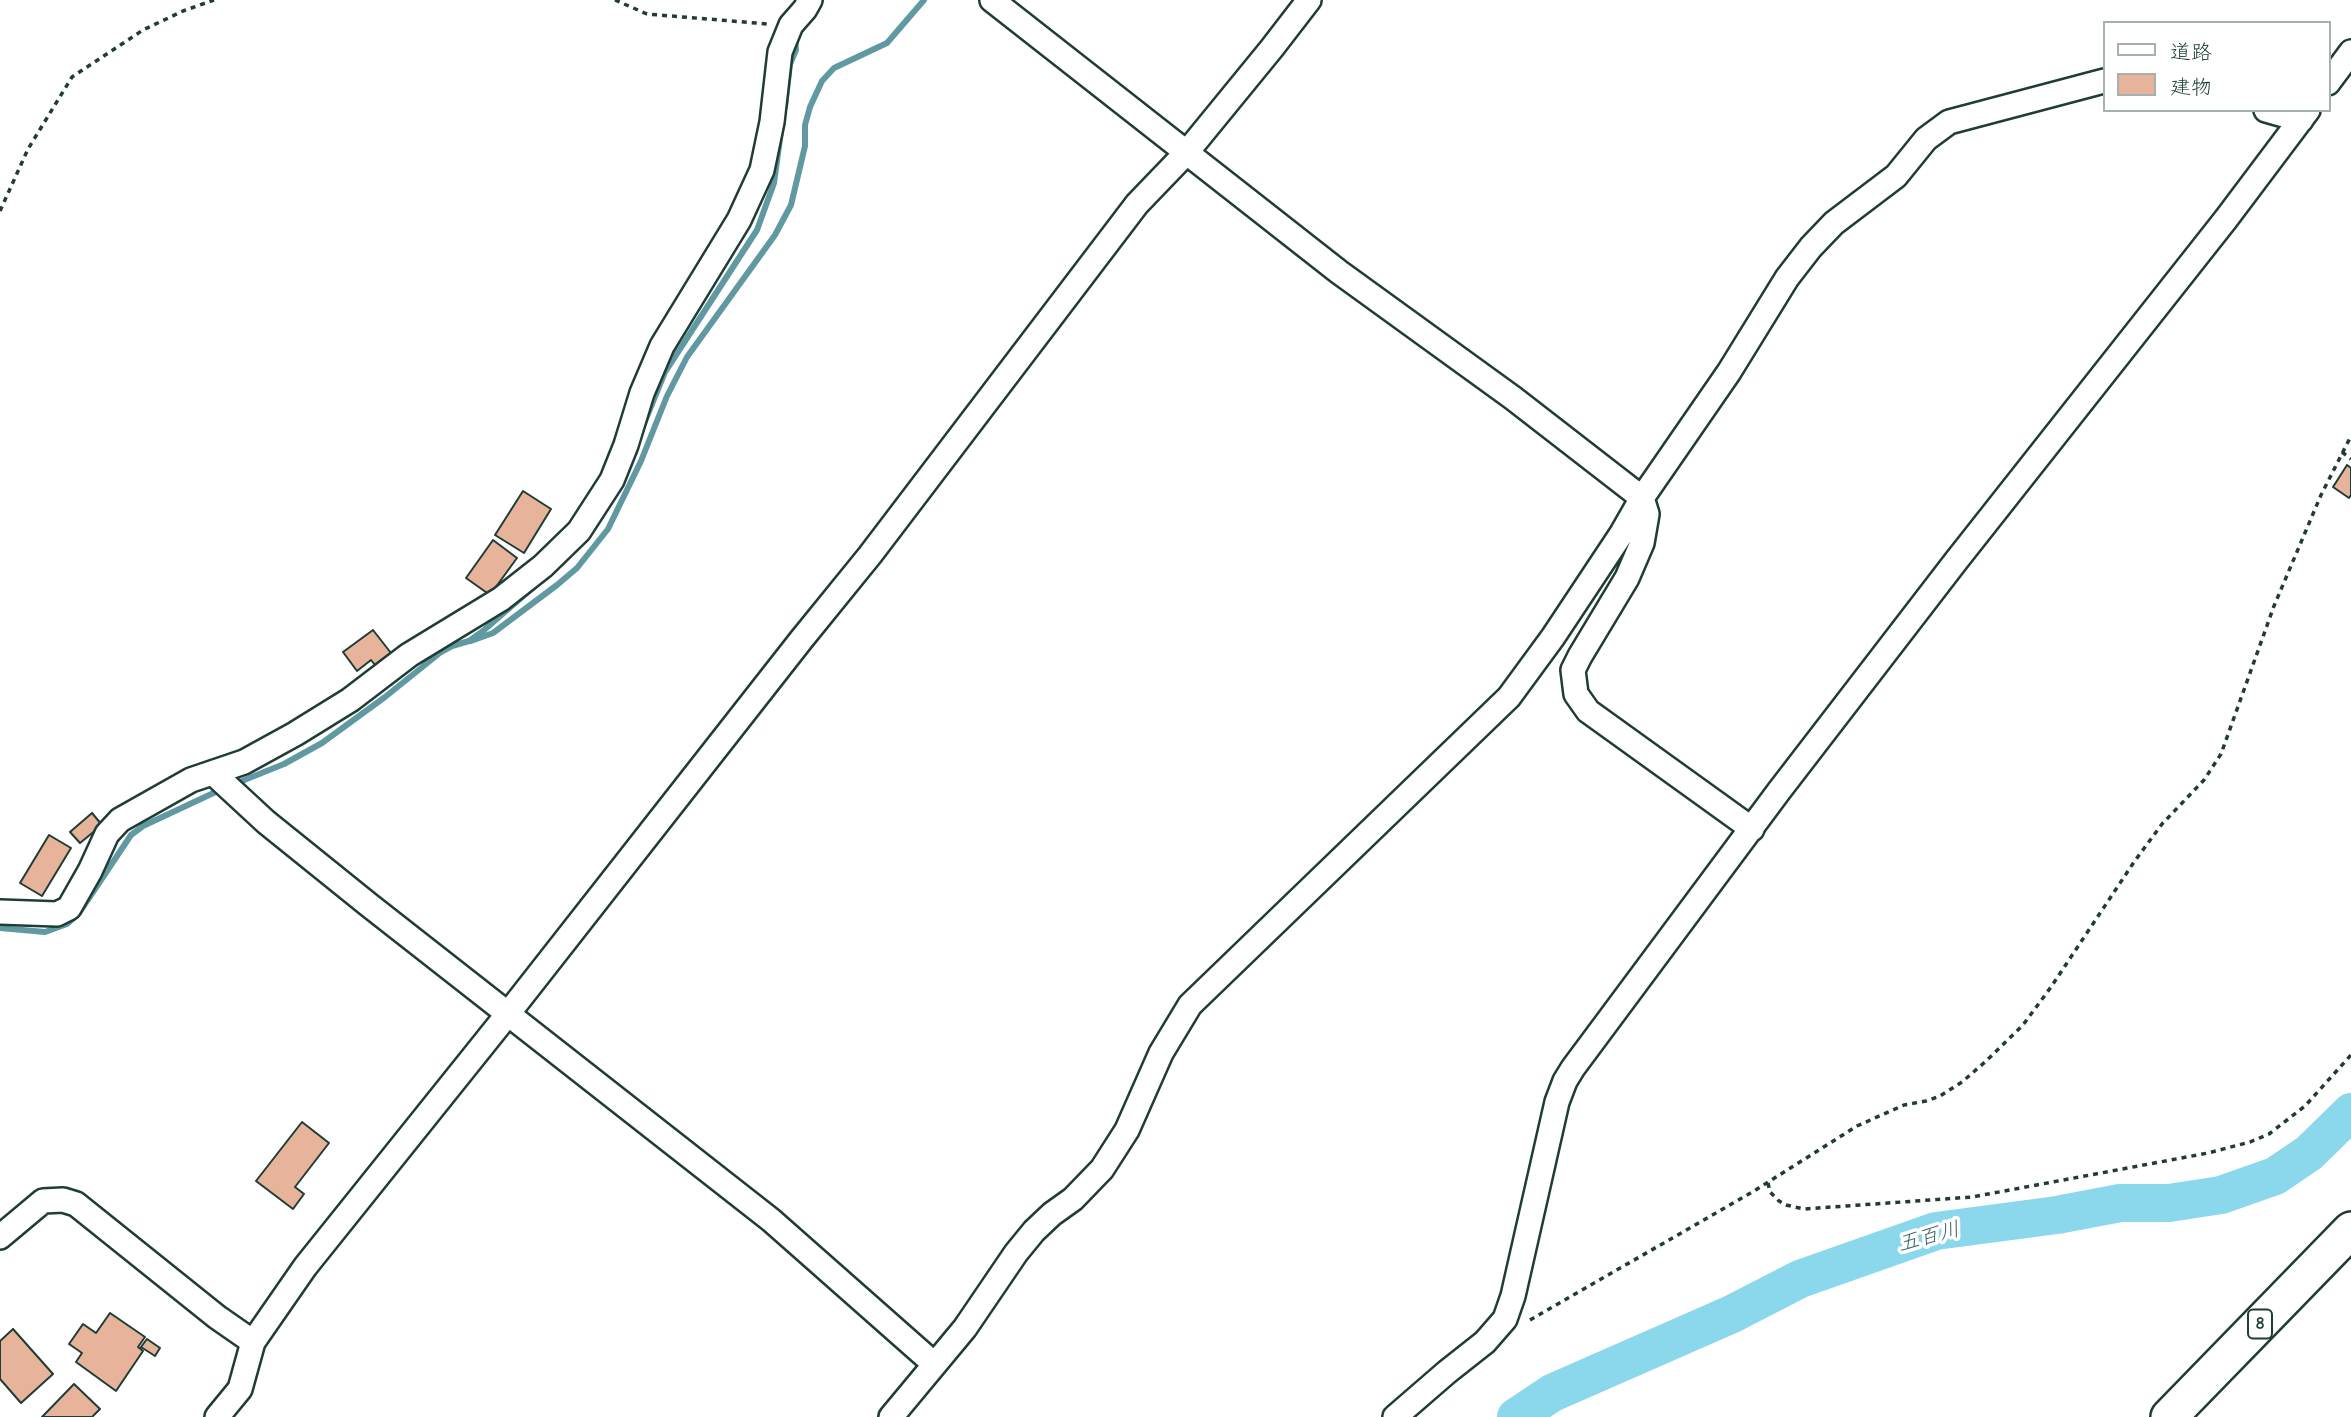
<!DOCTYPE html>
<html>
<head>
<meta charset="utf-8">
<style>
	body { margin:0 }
	#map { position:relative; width:2351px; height:1417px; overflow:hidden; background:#fff; font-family:"Comic Neue","Klee One",sans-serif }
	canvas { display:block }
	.legend { position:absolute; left:2103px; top:21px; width:228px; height:91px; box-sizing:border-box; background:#fff; border:2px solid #a5b1ae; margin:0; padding:9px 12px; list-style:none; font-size:21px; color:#1f3d34 }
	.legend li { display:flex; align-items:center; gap:14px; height:35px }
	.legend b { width:35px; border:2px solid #a5b1ae }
</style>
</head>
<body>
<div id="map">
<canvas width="2351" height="1417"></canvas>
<ul class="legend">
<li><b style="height:9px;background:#fff"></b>道路</li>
<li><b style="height:19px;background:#e7b39b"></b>建物</li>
</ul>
</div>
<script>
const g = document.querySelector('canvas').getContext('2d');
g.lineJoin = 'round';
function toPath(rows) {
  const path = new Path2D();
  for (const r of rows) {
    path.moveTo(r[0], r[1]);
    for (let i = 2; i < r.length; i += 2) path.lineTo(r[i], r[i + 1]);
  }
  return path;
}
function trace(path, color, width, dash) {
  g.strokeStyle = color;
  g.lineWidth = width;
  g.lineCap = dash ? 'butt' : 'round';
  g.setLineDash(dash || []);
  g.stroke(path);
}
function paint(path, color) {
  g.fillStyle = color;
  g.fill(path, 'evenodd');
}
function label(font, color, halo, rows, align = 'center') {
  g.font = font + ' "Comic Neue","Klee One",sans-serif';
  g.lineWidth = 7;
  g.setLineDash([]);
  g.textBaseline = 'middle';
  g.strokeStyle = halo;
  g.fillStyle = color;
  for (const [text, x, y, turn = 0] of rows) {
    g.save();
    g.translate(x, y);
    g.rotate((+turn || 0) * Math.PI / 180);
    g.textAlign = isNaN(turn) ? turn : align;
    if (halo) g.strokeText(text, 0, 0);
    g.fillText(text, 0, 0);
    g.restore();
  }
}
const stream = toPath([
	[785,107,790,64,796,50,795,35],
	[641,431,665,372,757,230,774,183,781,131],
	[471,641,493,633,557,585,577,568,608,529,641,461,667,396,687,357,775,235,791,205,805,146,805,125,810,107,822,81,834,68,887,43,924,0],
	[232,785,284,764,322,743,385,697,441,652,452,646,469,641,483,631,536,585],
	[0,928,45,932,67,924,79,913,131,835,143,826,222,789]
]);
const river = toPath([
	[1516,1417,1552,1393,1732,1314,1800,1279,1936,1231,2057,1215,2120,1203,2169,1203,2221,1195,2275,1176,2309,1153,2351,1112]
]);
const building = toPath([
	[2347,465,2351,468,2351,495,2349,498,2333,487,2347,465],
	[523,491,551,509,524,553,495,535,523,491],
	[493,540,517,558,490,595,466,578,493,540],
	[373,630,391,653,375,665,371,660,357,671,343,652,373,630],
	[92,813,102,825,80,843,70,832,92,813],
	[49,835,71,848,42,896,20,883,49,835],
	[302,1122,329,1143,295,1187,304,1194,293,1209,256,1181,302,1122],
	[110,1313,145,1337,138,1347,143,1351,116,1391,76,1362,82,1353,69,1344,83,1324,96,1333,110,1313],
	[13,1329,53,1374,21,1403,0,1379,0,1341,13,1329],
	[147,1339,160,1348,155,1356,141,1347,147,1339],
	[74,1384,100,1409,92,1417,42,1417,74,1384]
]);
const path = toPath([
	[615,0,647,14,768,24],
	[0,211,28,149,72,77,143,30,183,11,214,0],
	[2342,452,2351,459],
	[1768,1183,1770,1192,1779,1201,1786,1205,1804,1209,1972,1197,2208,1153,2250,1142,2269,1134,2305,1106,2351,1055],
	[1530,1320,1754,1191,1857,1126,1904,1105,1926,1101,1940,1096,1962,1082,1985,1062,2023,1025,2051,987,2134,862,2162,824,2204,780,2221,754,2274,606,2321,495,2351,436]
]);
const minor = toPath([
	[992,0,1339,272,1513,398,1642,498,1647,514,1642,543,1627,578,1580,656,1573,670,1576,694,1588,711,1752,829],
	[2328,83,2351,52],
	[2266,110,2301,120],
	[213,773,266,822,369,905,771,1220,933,1363],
	[0,912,57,914,69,908,90,871,107,834,120,820,191,780,244,762,295,734,350,700,409,655,501,599,543,566,579,531,612,480,626,445,642,393,662,346,739,220,762,170,772,122,780,52,791,25,805,9,810,0],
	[0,1237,43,1201,63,1200,76,1204,217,1317,253,1342],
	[217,1417,240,1389,253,1342,305,1267,507,1015,801,640,870,555,1137,204,1187,152,1272,48,1309,0],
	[891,1417,965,1328,1016,1253,1034,1231,1052,1214,1073,1199,1102,1169,1127,1130,1161,1053,1190,1005,1509,697,1553,637,1622,533,1642,498,1729,372,1787,278,1811,247,1834,223,1896,176,1926,139,1949,122,2104,81],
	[1395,1417,1447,1372,1485,1342,1505,1319,1513,1296,1557,1102,1565,1081,1573,1068,1779,791,1956,561,2226,219,2308,110]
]);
const primary = toPath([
	[2169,1417,2351,1230]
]);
const shields = [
	[2260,1324,24]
];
const shieldNames = [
	["8",2260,1324]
];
const waterNames = [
	["五百川",1929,1237,-15]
];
trace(stream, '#6099a2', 6);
trace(river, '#8bd7eb', 38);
paint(building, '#e7b39b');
trace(building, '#1f3d34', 2);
trace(minor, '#1f3d34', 28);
trace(primary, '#1f3d34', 40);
trace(path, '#1f3d34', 3.5, [5, 5]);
trace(minor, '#fff', 23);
trace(primary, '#fff', 35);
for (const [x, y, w] of shields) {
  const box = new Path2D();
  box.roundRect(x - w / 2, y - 14.5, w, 29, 5);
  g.fillStyle = '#fff';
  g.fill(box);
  trace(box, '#1f3d34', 2);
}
label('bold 18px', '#1f3d34', null, shieldNames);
label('italic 21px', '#3a6462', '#fff', waterNames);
</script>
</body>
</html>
